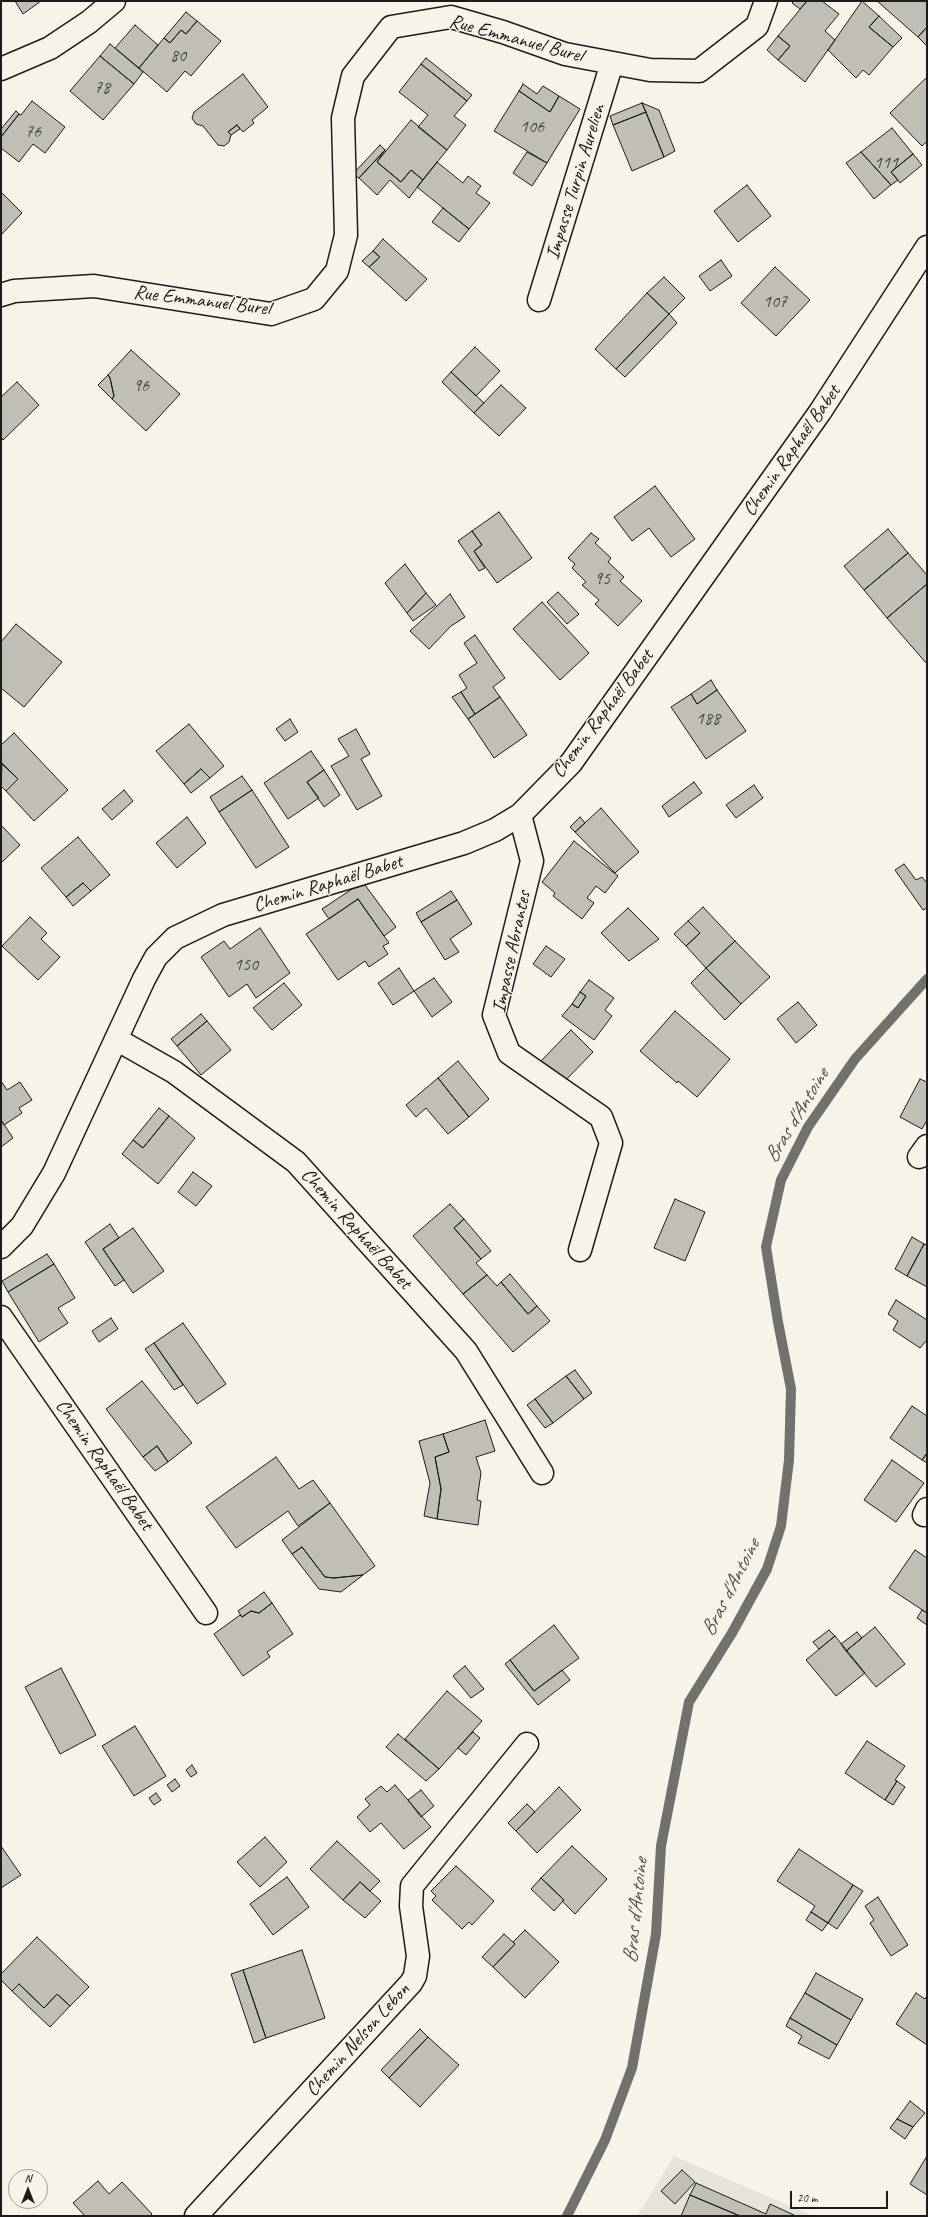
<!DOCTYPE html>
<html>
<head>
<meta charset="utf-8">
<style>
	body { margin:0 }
	#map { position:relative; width:928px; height:2217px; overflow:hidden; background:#f7f3e8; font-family:Caveat,sans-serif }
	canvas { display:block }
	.frame { position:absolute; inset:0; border:2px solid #1c1c1c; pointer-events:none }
	.north { position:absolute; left:8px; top:2169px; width:40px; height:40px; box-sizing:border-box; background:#f7f3e8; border:1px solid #9f9d96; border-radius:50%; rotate:0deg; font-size:11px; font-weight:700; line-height:16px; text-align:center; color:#1c1c1c }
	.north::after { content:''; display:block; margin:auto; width:14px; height:18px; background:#1c1c1c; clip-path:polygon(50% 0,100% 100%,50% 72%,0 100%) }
	.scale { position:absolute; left:790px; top:2191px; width:98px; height:18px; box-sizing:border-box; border:2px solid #1c1c1c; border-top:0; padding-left:5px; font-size:12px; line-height:14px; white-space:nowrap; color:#1c1c1c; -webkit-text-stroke:3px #f7f3e8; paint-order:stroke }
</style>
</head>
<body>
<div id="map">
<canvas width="928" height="2217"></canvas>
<div class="frame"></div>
<div class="north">N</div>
<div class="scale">20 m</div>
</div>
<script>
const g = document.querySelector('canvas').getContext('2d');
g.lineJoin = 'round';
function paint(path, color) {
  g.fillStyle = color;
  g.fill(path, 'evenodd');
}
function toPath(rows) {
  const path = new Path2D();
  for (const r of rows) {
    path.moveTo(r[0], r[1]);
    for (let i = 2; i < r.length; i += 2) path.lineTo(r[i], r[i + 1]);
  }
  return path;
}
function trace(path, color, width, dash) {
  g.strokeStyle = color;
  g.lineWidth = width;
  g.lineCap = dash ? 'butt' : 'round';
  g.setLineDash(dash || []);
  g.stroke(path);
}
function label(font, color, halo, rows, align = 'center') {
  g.font = font + ' Caveat,sans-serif';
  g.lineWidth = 3;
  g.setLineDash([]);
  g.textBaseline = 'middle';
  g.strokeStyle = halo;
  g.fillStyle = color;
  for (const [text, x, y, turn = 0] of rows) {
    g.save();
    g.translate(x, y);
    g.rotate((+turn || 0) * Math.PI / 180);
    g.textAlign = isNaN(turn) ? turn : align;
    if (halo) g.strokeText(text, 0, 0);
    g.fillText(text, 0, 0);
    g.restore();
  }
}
const built = toPath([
	[674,2156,814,2216,637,2216]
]);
const stream = toPath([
	[567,2216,605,2140,632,2068,656,1934,661,1846,689,1702,732,1633,767,1569,781,1526,789,1460,791,1389,778,1322,766,1247,781,1180,808,1127,855,1059,927,979]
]);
const building = toPath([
	[15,1,41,1,23,14,15,1],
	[794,1,807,1,800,9,792,3,794,1],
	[807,1,822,1,839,14,825,31,835,40,805,82,778,60,790,46,778,36,807,1],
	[862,1,879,16,869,27,893,47,869,75,863,70,856,78,828,50,862,1],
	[877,1,927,1,927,27,918,37,877,1],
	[186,12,197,21,186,34,181,30,170,43,164,38,186,12],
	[879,16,902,38,893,47,869,27,879,16],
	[197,21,221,41,191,76,185,71,167,92,139,68,164,38,170,43,181,30,186,34,197,21],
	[135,25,158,45,139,68,115,48,135,25],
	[927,27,927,46,918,37,927,27],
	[778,36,790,46,778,60,767,50,778,36],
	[110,44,143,72,134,84,100,56,110,44],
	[100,56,134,84,103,120,70,91,100,56],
	[426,58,472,95,467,101,421,64,426,58],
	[421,64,467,101,454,116,466,125,447,150,418,127,428,115,399,92,421,64],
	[243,74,268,107,252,120,254,123,243,132,237,125,228,132,231,135,229,142,224,146,218,145,203,126,196,124,192,118,194,112,243,74],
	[927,77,927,141,922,146,890,113,927,77],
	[523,84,537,94,543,86,559,96,550,112,519,91,523,84],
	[519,91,550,112,559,96,580,109,547,163,494,131,519,91],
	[32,101,65,127,45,153,33,144,19,162,1,148,1,137,19,114,21,115,32,101],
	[642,103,646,112,613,125,610,116,642,103],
	[642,103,659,110,675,151,664,157,642,103],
	[16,111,19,114,1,137,1,129,16,111],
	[646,112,664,157,632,171,613,125,646,112],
	[411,120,447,150,423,180,411,170,401,182,377,162,411,120],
	[237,125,240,129,231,135,228,132,237,125],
	[892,128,913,154,891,172,898,180,891,185,861,152,892,128],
	[380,145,385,150,359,178,353,174,380,145],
	[385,150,377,162,401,182,411,170,423,180,409,198,390,180,377,195,359,178,385,150],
	[527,152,547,163,532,186,513,173,527,152],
	[861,152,891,185,874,199,846,163,861,152],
	[913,154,922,165,900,183,891,172,913,154],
	[437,162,463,183,468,176,481,186,476,193,490,203,469,229,417,187,437,162],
	[747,185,771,216,738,242,714,211,747,185],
	[1,192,22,213,1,235,1,192],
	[443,208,469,229,459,242,432,222,443,208],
	[383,239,427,279,406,301,369,267,380,257,373,251,383,239],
	[373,251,380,257,369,267,362,261,373,251],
	[721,260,732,276,710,291,699,276,721,260],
	[775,267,810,300,776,336,741,303,775,267],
	[664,277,685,298,669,314,647,293,664,277],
	[647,293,669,314,616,369,595,349,647,293],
	[669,314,677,323,625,377,616,369,669,314],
	[475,347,500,371,476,396,451,372,475,347],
	[131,350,180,394,146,431,112,399,114,396,110,378,108,375,131,350],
	[451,372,484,403,474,413,442,382,451,372],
	[108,375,110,378,114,396,112,399,98,385,108,375],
	[17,382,39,405,3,440,1,437,1,397,17,382],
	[501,385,526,408,499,436,474,413,501,385],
	[655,486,695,539,671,557,649,528,632,541,614,517,655,486],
	[499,512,532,558,497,583,474,551,482,545,472,531,499,512],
	[888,529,908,553,864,590,844,566,888,529],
	[472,531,482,545,474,551,485,568,479,571,458,541,472,531],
	[591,533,599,539,595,543,611,558,608,562,624,577,620,581,642,601,618,626,595,604,599,600,582,585,586,582,572,568,575,564,568,558,591,533],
	[908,553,927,575,927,584,887,618,864,590,908,553],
	[405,564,426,593,407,613,385,583,405,564],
	[927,584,927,664,887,618,927,584],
	[558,592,579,614,567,624,547,602,558,592],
	[426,593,436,605,413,621,407,613,426,593],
	[450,594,465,617,451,626,429,649,410,631,450,594],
	[542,602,589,653,560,680,513,629,542,602],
	[16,624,62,662,24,707,1,688,1,642,16,624],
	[475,635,505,678,493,687,500,697,475,714,461,692,467,688,459,675,477,663,464,643,475,635],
	[711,680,717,690,697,704,691,694,711,680],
	[717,690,746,731,706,759,671,707,691,694,697,704,717,690],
	[461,692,475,714,468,719,452,697,461,692],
	[500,697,527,735,494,758,468,719,500,697],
	[290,719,298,732,285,741,276,729,290,719],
	[189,724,224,766,210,778,201,769,184,784,156,751,189,724],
	[356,729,370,754,361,759,382,796,357,810,331,766,349,756,338,739,356,729],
	[14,733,68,790,34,821,6,791,18,779,1,762,1,745,14,733],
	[311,751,324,770,307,782,319,798,288,819,264,783,311,751],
	[2,764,18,779,6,791,1,786,2,764],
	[201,769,210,778,191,793,184,784,201,769],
	[324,770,340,795,324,807,307,782,324,770],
	[242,776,252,790,219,812,210,797,242,776],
	[694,782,702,793,669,817,662,806,694,782],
	[754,785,763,798,736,818,726,805,754,785],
	[124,790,133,801,112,820,102,809,124,790],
	[252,790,289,847,256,868,219,812,252,790],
	[601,808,639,852,615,873,575,832,601,808],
	[187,817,206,843,177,868,156,843,187,817],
	[580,817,585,823,575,832,570,827,580,817],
	[1,825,20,845,1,863,1,825],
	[78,837,110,875,91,891,83,883,66,897,41,868,78,837],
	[574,841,618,876,605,893,596,886,587,898,594,903,582,919,553,896,555,893,542,882,574,841],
	[904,864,916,880,922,877,927,883,927,908,923,910,895,870,904,864],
	[83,883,91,891,73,906,66,897,83,883],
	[365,885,396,927,384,936,358,899,329,919,322,909,352,889,365,885],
	[451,891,457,900,421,922,416,913,451,891],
	[358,899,389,943,383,946,388,954,369,967,365,961,338,980,306,934,358,899],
	[457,900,472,924,450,939,459,952,445,960,421,922,457,900],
	[703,907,735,941,706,968,686,946,700,933,688,921,703,907],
	[628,908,659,939,629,961,601,933,628,908],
	[30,917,47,933,41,939,60,957,38,980,2,946,30,917],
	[688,921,700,933,686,946,674,934,688,921],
	[260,928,290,973,256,998,247,984,229,997,201,957,224,941,230,949,260,928],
	[735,941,770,977,741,1004,706,968,735,941],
	[546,946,565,959,551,977,533,964,546,946],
	[399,968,414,991,393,1005,378,983,399,968],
	[706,968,741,1004,725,1020,691,983,706,968],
	[434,978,452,1002,432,1017,414,991,434,978],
	[589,980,614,998,605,1010,612,1016,594,1040,562,1016,572,1004,578,1008,586,996,580,992,589,980],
	[284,983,302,1005,272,1030,253,1008,284,983],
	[580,992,586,996,578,1008,572,1004,580,992],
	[798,1002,817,1025,796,1043,777,1019,798,1002],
	[675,1011,730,1059,697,1097,678,1081,677,1083,640,1051,675,1011],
	[201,1014,207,1021,177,1046,171,1039,201,1014],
	[207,1021,231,1050,201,1075,177,1046,207,1021],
	[571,1030,593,1052,563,1083,541,1061,571,1030],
	[458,1061,489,1099,469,1117,438,1078,458,1061],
	[438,1078,469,1117,448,1134,426,1108,416,1117,406,1105,438,1078],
	[920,1079,927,1082,927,1120,922,1129,900,1117,920,1079],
	[1,1081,7,1090,20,1082,32,1100,19,1108,22,1113,4,1125,1,1120,1,1081],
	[159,1108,169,1116,143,1148,133,1140,159,1108],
	[169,1116,195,1138,158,1184,122,1154,133,1140,143,1148,169,1116],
	[1,1120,13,1138,1,1147,1,1120],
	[193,1172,212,1186,196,1206,178,1192,193,1172],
	[675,1199,705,1212,685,1261,654,1248,675,1199],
	[450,1204,464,1219,454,1228,481,1259,476,1263,487,1275,463,1294,413,1236,450,1204],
	[464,1219,491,1251,481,1259,454,1228,464,1219],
	[110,1224,119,1238,103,1249,124,1280,115,1286,85,1242,110,1224],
	[133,1228,164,1271,133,1293,103,1249,133,1228],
	[912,1237,924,1244,907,1276,895,1269,912,1237],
	[924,1244,927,1245,927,1287,907,1276,924,1244],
	[47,1254,54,1264,8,1292,2,1281,47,1254],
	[54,1264,75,1298,58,1308,68,1323,39,1342,8,1292,54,1264],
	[510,1274,537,1306,528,1314,501,1282,510,1274],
	[487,1275,497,1286,501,1282,528,1314,537,1306,550,1321,513,1352,463,1294,487,1275],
	[896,1300,927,1320,927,1340,920,1348,893,1330,898,1321,888,1314,896,1300],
	[111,1318,118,1329,99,1342,92,1331,111,1318],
	[183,1323,226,1384,197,1404,154,1343,183,1323],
	[154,1343,183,1385,174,1390,145,1349,154,1343],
	[575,1370,592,1393,584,1399,566,1376,575,1370],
	[566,1376,584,1399,553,1423,535,1399,566,1376],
	[142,1381,192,1443,168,1462,157,1446,143,1457,106,1409,142,1381],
	[535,1399,553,1423,545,1428,527,1405,535,1399],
	[912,1406,927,1416,927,1453,922,1460,890,1438,912,1406],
	[485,1420,495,1451,476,1457,481,1473,477,1500,481,1501,478,1525,437,1519,441,1489,435,1457,449,1452,443,1434,485,1420],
	[443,1434,449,1452,435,1457,441,1489,437,1519,424,1516,430,1483,419,1441,443,1434],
	[157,1446,168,1462,155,1471,143,1457,157,1446],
	[927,1453,927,1463,922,1460,927,1453],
	[276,1457,299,1489,313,1480,330,1503,298,1526,288,1511,236,1548,206,1507,276,1457],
	[892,1460,924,1483,896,1522,864,1500,892,1460],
	[330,1503,375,1566,363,1575,334,1578,325,1577,302,1547,292,1554,282,1540,330,1503],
	[302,1547,325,1577,334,1578,363,1575,341,1592,319,1589,292,1554,302,1547],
	[915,1550,927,1558,927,1613,889,1588,915,1550],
	[264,1592,272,1603,259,1613,251,1611,242,1617,238,1611,264,1592],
	[272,1603,293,1634,267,1652,270,1657,243,1676,214,1634,240,1615,242,1617,251,1611,259,1613,272,1603],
	[922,1610,927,1613,927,1625,917,1618,922,1610],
	[554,1625,579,1658,534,1691,510,1660,554,1625],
	[875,1627,905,1664,876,1687,846,1651,875,1627],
	[829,1630,835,1636,819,1649,813,1642,829,1630],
	[857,1632,862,1638,846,1651,841,1644,857,1632],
	[835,1636,865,1673,836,1696,806,1660,835,1636],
	[510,1660,534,1691,562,1670,570,1680,538,1705,505,1664,510,1660],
	[465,1666,484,1689,471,1698,453,1676,465,1666],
	[61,1668,96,1735,60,1754,25,1687,61,1668],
	[447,1691,482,1721,439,1769,405,1739,447,1691],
	[135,1726,166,1776,134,1796,102,1746,135,1726],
	[473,1732,480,1738,466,1755,458,1748,473,1732],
	[398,1734,439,1769,426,1781,386,1747,398,1734],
	[867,1741,905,1766,895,1780,897,1781,885,1800,845,1773,867,1741],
	[192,1765,197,1773,191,1777,186,1770,192,1765],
	[175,1779,180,1786,172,1792,167,1785,175,1779],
	[897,1781,905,1787,893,1805,885,1800,897,1781],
	[395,1785,431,1827,404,1849,381,1823,370,1832,357,1817,370,1805,365,1799,381,1786,387,1792,395,1785],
	[559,1787,581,1810,537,1853,516,1831,559,1787],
	[421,1790,434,1806,421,1817,408,1800,421,1790],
	[156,1793,161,1800,154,1805,149,1798,156,1793],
	[527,1804,535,1812,516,1831,508,1823,527,1804],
	[265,1837,287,1862,260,1887,237,1862,265,1837],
	[337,1841,380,1881,370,1891,360,1882,343,1900,310,1869,337,1841],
	[1,1846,21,1875,1,1888,1,1846],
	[572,1846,607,1879,575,1914,562,1901,564,1900,541,1878,572,1846],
	[799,1849,853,1885,828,1923,811,1912,815,1906,777,1881,799,1849],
	[456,1866,494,1901,472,1925,469,1922,462,1929,432,1900,436,1896,431,1891,456,1866],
	[287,1877,309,1907,273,1935,250,1904,287,1877],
	[541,1878,564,1900,554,1911,531,1889,541,1878],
	[360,1882,381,1901,365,1918,343,1900,360,1882],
	[853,1885,863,1891,837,1929,828,1923,853,1885],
	[878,1897,908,1945,891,1956,870,1923,874,1920,865,1906,878,1897],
	[811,1912,828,1923,822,1931,806,1920,811,1912],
	[525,1930,559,1962,525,1998,493,1967,515,1944,513,1942,525,1930],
	[504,1934,515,1944,493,1967,482,1957,504,1934],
	[37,1937,89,1987,70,2006,57,1994,44,2008,19,1984,12,1991,1,1980,1,1974,37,1937],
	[302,1950,325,2018,266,2038,243,1970,302,1950],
	[243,1970,266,2038,254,2043,231,1974,243,1970],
	[816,1973,863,1999,851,2020,805,1993,816,1973],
	[19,1984,44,2008,57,1994,70,2006,50,2027,12,1991,19,1984],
	[805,1993,851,2020,837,2045,790,2018,805,1993],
	[916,1993,925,1999,927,1996,927,2045,896,2024,916,1993],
	[790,2018,837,2045,829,2059,798,2043,802,2036,786,2026,790,2018],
	[420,2029,428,2037,389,2078,381,2070,420,2029],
	[428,2037,459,2065,420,2107,389,2078,428,2037],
	[910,2101,925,2113,913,2127,897,2119,910,2101],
	[897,2119,913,2127,905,2139,890,2128,897,2119],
	[927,2156,927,2195,910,2184,927,2156],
	[682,2170,695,2182,675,2204,661,2191,682,2170],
	[98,2181,109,2194,122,2182,152,2214,150,2216,85,2216,73,2203,98,2181],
	[696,2183,766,2214,770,2204,796,2216,740,2216,690,2195,696,2183],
	[690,2195,740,2216,681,2216,690,2195]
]);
const street = toPath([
	[1,69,50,48,89,22,114,1],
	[1,295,14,291,94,286,271,314,314,299,337,271,346,235,343,118,353,76,391,27,451,17,503,32,565,54,650,70,699,71,757,26,766,1],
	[539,300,612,63],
	[520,815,532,861,494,1015,509,1053,601,1117,611,1143,580,1250],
	[116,1039,174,1072,296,1162,466,1351,542,1473],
	[919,1157,927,1146],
	[1,1247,22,1226,54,1173,144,979,156,957,175,938,223,915,464,843,495,830,520,815,571,763,820,412,927,247],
	[1,1317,206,1613],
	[924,1515,927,1509],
	[196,2216,411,1983,415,1976,418,1956,411,1906,412,1886,527,1744]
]);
const numberNames = [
	["80",178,56],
	["78",102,88],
	["106",532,127],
	["76",33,132],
	["111",886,163],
	["107",775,302],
	["96",141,386],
	["95",602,579],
	["188",708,719],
	["150",246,965]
];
const streetNames = [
	["Rue Emmanuel Burel",516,39,15],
	["Impasse Turpin Aurelien",576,182,-73],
	["Rue Emmanuel Burel",202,301,7],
	["Chemin Raphaël Babet",792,451,-55],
	["Chemin Raphaël Babet",603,714,-53],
	["Chemin Raphaël Babet",328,884,-17],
	["Impasse Abrantes",512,952,-78],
	["Chemin Raphaël Babet",356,1229,48],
	["Chemin Raphaël Babet",104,1465,55],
	["Chemin Nelson Lebon",358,2040,-48]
];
const waterNames = [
	["Bras d'Antoine",797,1116,-59],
	["Bras d'Antoine",731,1588,-63],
	["Bras d'Antoine",636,1911,-84]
];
paint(built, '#e6e3d9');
trace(stream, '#72716c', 10);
paint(building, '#c0beb5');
trace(building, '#1c1c1c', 1);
trace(street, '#1c1c1c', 25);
trace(street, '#f7f3e8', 22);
label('18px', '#454442', null, numberNames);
label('20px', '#1c1c1c', '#f7f3e8', streetNames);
label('italic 21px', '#565452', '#f7f3e8', waterNames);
</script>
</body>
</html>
